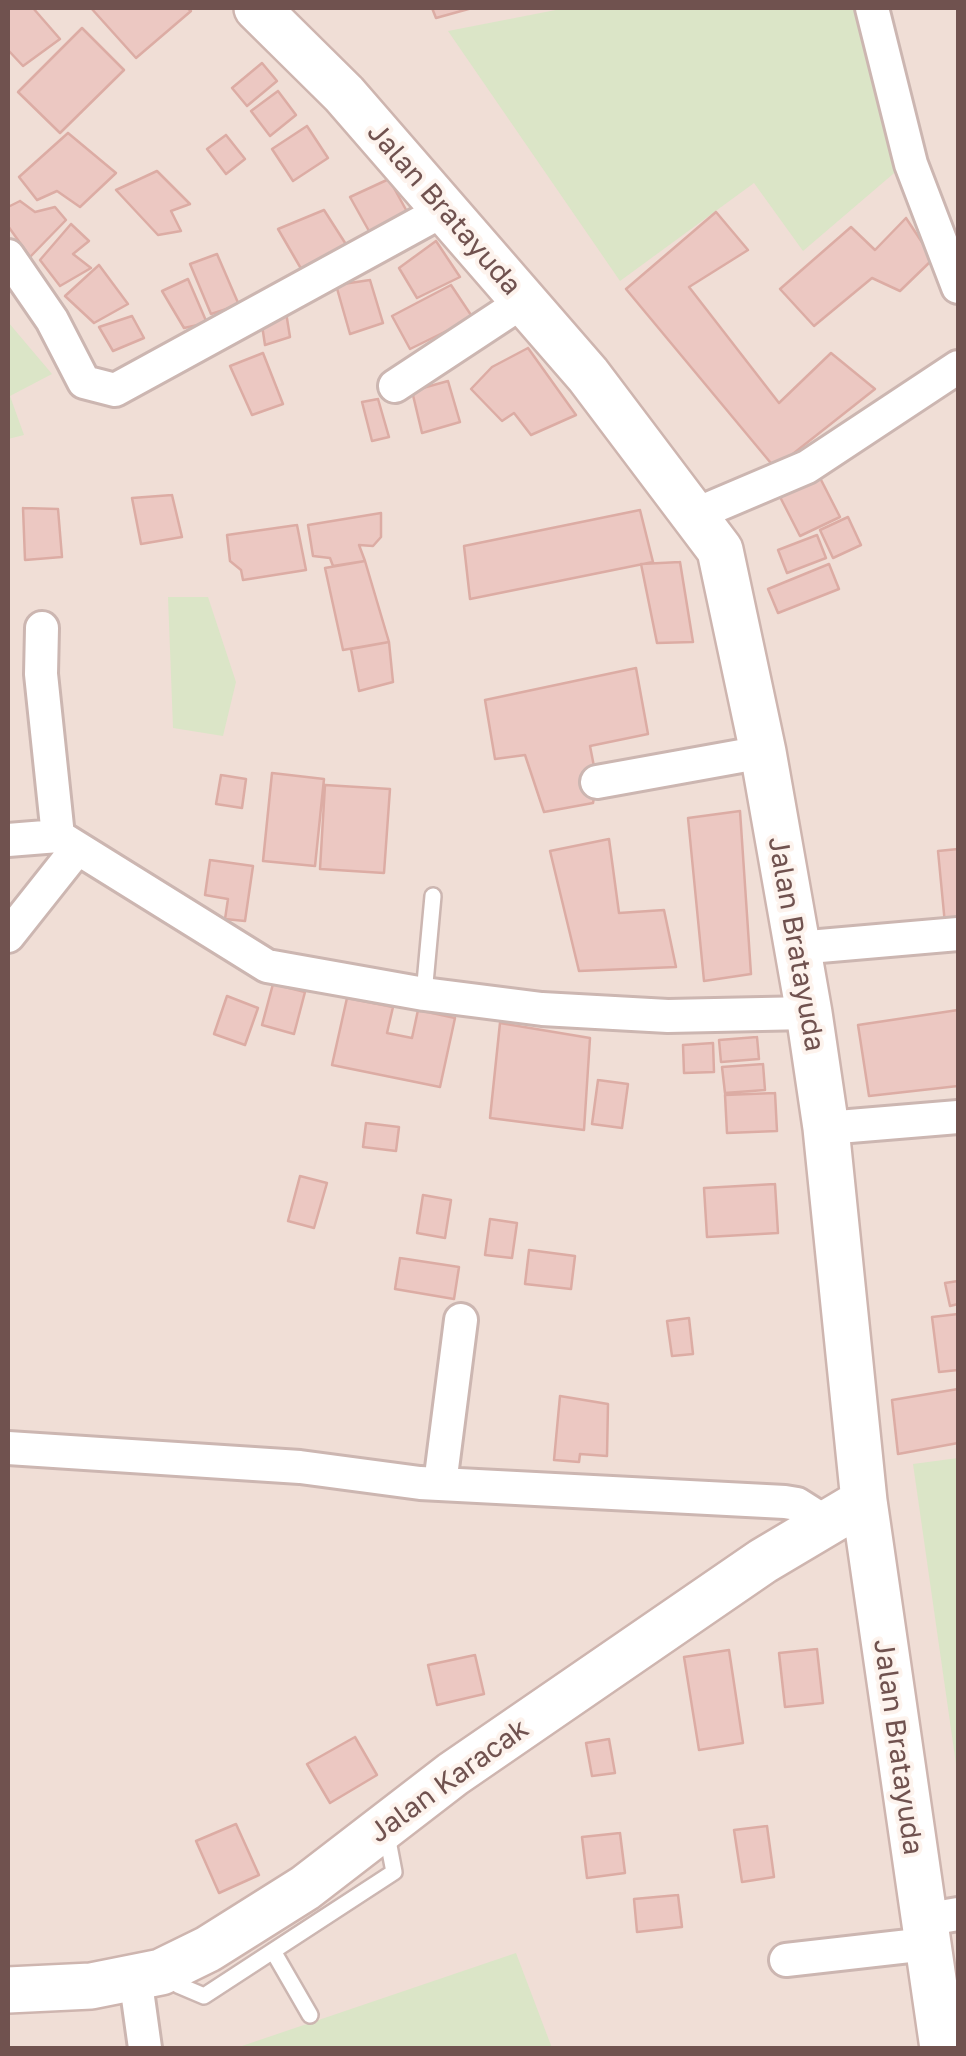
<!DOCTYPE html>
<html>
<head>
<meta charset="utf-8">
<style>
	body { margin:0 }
	#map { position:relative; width:966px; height:2056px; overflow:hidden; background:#faeee7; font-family:"Golos Text",sans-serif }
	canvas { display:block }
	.frame { position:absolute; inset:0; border:10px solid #70524f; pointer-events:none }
</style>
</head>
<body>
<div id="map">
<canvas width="966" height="2056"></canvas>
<div class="frame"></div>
</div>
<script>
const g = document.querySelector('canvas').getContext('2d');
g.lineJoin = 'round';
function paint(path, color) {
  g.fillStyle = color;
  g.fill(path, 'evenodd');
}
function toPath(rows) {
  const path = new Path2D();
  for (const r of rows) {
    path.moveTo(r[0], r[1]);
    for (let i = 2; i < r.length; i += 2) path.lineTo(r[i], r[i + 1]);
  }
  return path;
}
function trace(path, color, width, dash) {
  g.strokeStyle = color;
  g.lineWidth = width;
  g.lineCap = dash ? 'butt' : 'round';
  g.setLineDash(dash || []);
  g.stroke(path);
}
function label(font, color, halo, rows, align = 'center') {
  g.font = font + ' "Golos Text",sans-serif';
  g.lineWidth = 8;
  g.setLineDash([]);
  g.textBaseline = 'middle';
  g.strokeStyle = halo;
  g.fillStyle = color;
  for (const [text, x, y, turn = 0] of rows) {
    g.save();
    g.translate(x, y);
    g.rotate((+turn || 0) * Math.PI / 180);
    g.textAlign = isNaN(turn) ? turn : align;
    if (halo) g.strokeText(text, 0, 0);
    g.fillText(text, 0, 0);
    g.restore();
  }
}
const residential = toPath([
	[8,8,958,8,958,2048,8,2048]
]);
const green = toPath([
	[566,8,859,8,900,168,803,251,754,183,620,281,448,31],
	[8,322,52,374,10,396,24,435,8,439],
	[168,597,208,597,236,682,223,736,173,728],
	[958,1458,958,1778,913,1464],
	[516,1953,552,2048,236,2048]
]);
const building = toPath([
	[8,8,33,8,60,39,23,66,8,50,8,8],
	[91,8,187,8,191,11,136,58,91,8],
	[432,8,472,8,436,18,432,8],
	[82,28,124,70,60,133,18,92,82,28],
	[262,63,277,81,247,106,232,88,262,63],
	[278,91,296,115,270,136,251,111,278,91],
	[307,126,328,158,293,181,272,149,307,126],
	[68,133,116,173,80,207,57,191,37,200,19,177,68,133],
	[226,135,245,159,226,174,207,149,226,135],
	[157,171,190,204,171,211,181,231,158,235,116,190,157,171],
	[389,179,410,217,369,231,350,197,389,179],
	[20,201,35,212,55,207,66,220,30,257,8,226,8,207,20,201],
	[324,210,349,249,303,272,278,229,324,210],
	[716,212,748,250,689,287,779,403,831,353,875,389,775,468,626,289,716,212],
	[906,218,933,259,900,291,872,278,814,326,780,289,851,227,875,250,906,218],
	[71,224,89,241,73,254,91,268,60,286,40,260,71,224],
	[436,241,460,277,417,298,399,268,436,241],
	[217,254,239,305,211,314,190,264,217,254],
	[99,265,128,304,94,323,65,296,99,265],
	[188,279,207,323,184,328,162,291,188,279],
	[370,280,383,323,350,334,336,285,370,280],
	[451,285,473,318,410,349,392,316,451,285],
	[284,300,290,337,265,345,260,312,284,300],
	[132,316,144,338,113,351,99,327,132,316],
	[528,348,576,415,531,435,514,413,502,421,471,389,492,367,528,348],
	[263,353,283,404,252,415,230,366,263,353],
	[448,381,460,422,422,433,412,391,448,381],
	[378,399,389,437,372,441,362,402,378,399],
	[817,472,840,517,800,536,777,491,817,472],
	[172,495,182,537,141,544,132,498,172,495],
	[23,508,58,509,62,557,25,560,23,508],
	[640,510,653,562,470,599,464,546,640,510],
	[381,513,381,537,373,546,359,545,365,561,333,566,330,558,313,556,308,525,381,513],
	[848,517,861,545,833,558,820,530,848,517],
	[297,525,306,570,243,580,241,570,230,561,227,535,297,525],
	[817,535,826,558,787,573,778,550,817,535],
	[365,561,389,642,343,650,325,568,365,561],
	[680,562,693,642,657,643,641,564,680,562],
	[829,564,839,589,778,613,768,589,829,564],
	[389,642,393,682,359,691,351,649,389,642],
	[636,668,648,734,590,746,597,782,593,803,544,812,525,755,495,759,485,700,636,668],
	[272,773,324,779,315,866,263,861,272,773],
	[221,775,246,779,242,808,216,804,221,775],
	[325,785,390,789,384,873,320,869,325,785],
	[740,811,751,974,704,981,688,818,740,811],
	[609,839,619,913,664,910,676,967,579,971,550,851,609,839],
	[958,849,958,920,945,924,938,851,958,849],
	[210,860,253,866,245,921,225,919,228,899,205,895,210,860],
	[273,984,305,992,294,1034,262,1025,273,984],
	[227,996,258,1008,245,1045,214,1034,227,996],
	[347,998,393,1007,387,1033,412,1038,418,1010,455,1018,440,1087,332,1065,347,998],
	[958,1010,958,1086,869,1096,858,1025,958,1010],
	[500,1023,590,1038,584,1130,490,1118,500,1023],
	[757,1037,759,1059,721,1062,719,1040,757,1037],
	[713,1043,714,1072,684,1073,683,1045,713,1043],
	[763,1064,765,1090,725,1093,722,1067,763,1064],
	[598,1080,628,1084,622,1128,592,1124,598,1080],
	[775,1093,777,1131,727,1133,725,1095,775,1093],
	[366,1123,399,1127,396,1151,363,1147,366,1123],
	[300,1176,327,1183,314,1228,288,1221,300,1176],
	[775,1184,778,1233,707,1237,704,1188,775,1184],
	[423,1195,451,1200,445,1238,417,1233,423,1195],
	[490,1219,517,1223,512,1258,485,1255,490,1219],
	[529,1250,575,1256,571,1289,525,1284,529,1250],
	[400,1258,459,1267,454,1299,395,1289,400,1258],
	[958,1281,958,1304,950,1306,945,1283,958,1281],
	[958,1314,958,1370,939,1372,932,1317,958,1314],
	[689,1318,693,1354,672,1356,667,1321,689,1318],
	[958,1389,958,1443,898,1454,892,1400,958,1389],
	[560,1396,608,1404,607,1456,580,1454,579,1462,554,1460,560,1396],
	[817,1649,823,1703,785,1707,779,1653,817,1649],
	[729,1650,743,1743,699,1750,684,1657,729,1650],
	[475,1655,484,1694,437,1705,428,1665,475,1655],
	[355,1737,377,1775,330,1803,307,1764,355,1737],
	[609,1739,615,1773,592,1776,586,1743,609,1739],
	[236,1824,259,1875,219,1893,196,1841,236,1824],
	[767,1826,774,1877,742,1882,734,1830,767,1826],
	[620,1833,625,1873,587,1878,582,1837,620,1833],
	[678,1895,682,1927,637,1932,634,1899,678,1895]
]);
const lane = toPath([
	[424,994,433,896],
	[273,1951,310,2015],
	[174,1973,178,1985,204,1996,394,1872,386,1830]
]);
const street = toPath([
	[872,8,911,164,958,287],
	[8,256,52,320,84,382,115,390,444,210],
	[395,386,524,301],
	[694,515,807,467,958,367],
	[42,628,41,674,58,836],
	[597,782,763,752],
	[8,840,58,836,267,966,424,994,542,1009,668,1016,809,1013],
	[8,936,77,849],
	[797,948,958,934],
	[826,1128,958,1117],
	[8,1448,300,1467,420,1483,785,1502,797,1504,827,1523],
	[440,1484,461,1320],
	[923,1920,958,1914],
	[786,1960,927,1944],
	[135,1976,145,2048]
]);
const secondary = toPath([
	[257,8,344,94,588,375,720,550,763,752,809,1013,826,1128,864,1501,943,2048],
	[8,1990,91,1986,161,1972,208,1949,305,1888,453,1774,763,1561,864,1501]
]);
const streetNames = [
	["Jalan Bratayuda",444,209,49],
	["Jalan Bratayuda",796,944,80],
	["Jalan Bratayuda",898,1747,82],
	["Jalan Karacak",449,1781,-36]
];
paint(residential, '#f0ded6');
paint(green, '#dbe5c7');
paint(building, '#ecc8c2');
trace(building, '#dcaca4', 2.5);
trace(lane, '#ccb6b1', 20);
trace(street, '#ccb6b1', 38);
trace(secondary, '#ceb5af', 50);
trace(lane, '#fff', 15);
trace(street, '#fff', 32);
trace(secondary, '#fff', 45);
label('28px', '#70524f', '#fdf3ed', streetNames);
</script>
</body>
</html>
